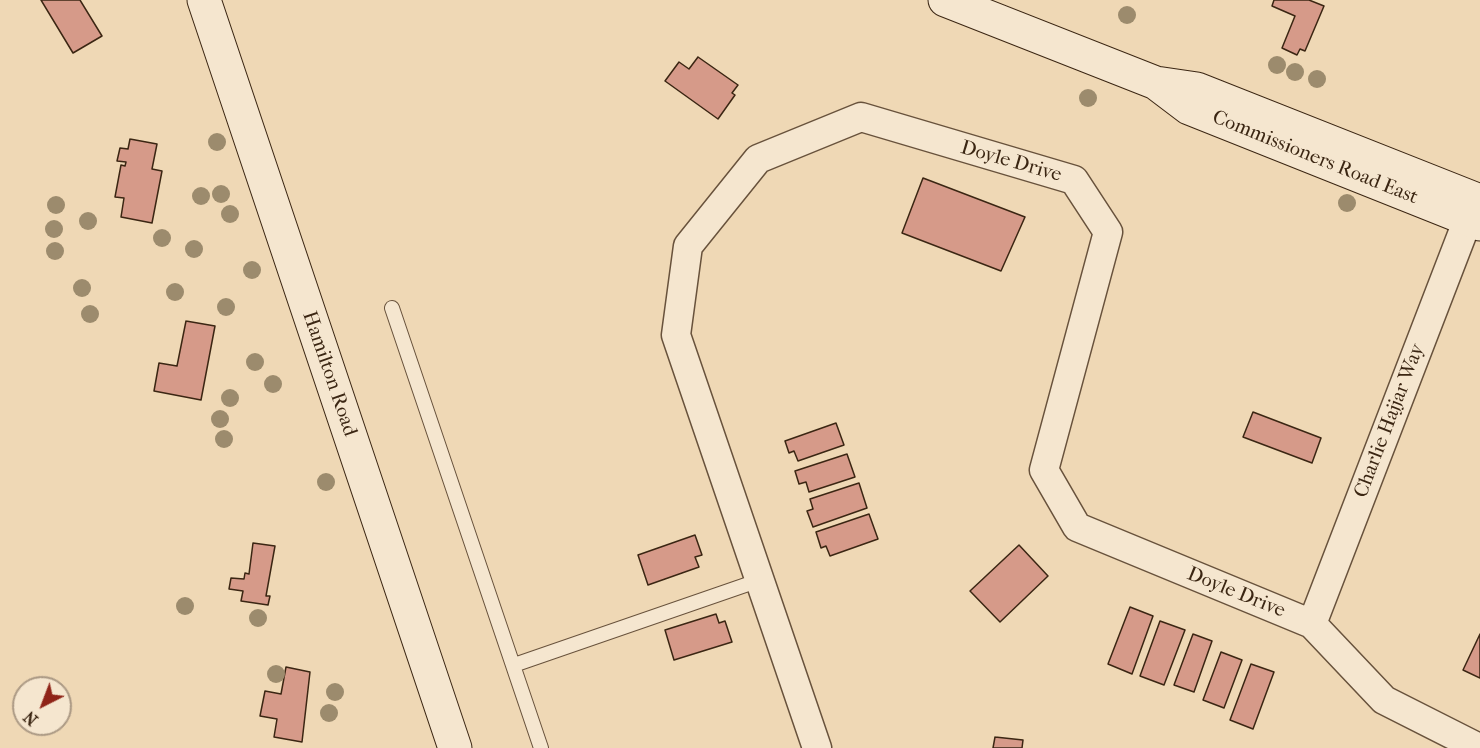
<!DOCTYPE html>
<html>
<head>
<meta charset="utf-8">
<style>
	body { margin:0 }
	#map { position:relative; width:1480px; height:748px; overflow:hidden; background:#efd8b5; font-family:"IM FELL French Canon",serif }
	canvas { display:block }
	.north { position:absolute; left:12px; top:676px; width:60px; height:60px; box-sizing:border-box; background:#f5e6cf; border:2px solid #ab9984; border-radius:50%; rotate:222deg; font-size:16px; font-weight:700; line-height:24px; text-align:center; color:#3b2613 }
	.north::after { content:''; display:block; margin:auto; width:21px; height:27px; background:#8f2418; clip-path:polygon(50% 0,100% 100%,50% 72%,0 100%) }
</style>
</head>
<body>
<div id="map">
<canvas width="1480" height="748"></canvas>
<div class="north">N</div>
</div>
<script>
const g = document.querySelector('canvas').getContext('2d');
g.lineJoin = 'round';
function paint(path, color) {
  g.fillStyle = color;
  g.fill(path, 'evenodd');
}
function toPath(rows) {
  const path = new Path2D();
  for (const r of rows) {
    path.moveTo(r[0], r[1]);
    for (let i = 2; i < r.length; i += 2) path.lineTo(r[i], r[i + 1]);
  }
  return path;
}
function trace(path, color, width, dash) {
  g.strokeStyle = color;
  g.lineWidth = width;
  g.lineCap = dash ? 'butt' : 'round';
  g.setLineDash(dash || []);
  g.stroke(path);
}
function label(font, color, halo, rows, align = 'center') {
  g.font = font + ' "IM FELL French Canon",serif';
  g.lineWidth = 5;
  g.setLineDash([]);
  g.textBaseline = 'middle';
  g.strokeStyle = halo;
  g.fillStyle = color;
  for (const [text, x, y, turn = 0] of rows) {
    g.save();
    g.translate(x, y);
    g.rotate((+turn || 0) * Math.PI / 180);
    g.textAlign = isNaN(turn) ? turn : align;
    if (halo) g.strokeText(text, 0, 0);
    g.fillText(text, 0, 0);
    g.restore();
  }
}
const building = toPath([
	[41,0,80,0,102,36,73,53,41,0],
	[1274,0,1309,0,1324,6,1305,51,1300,49,1297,55,1282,48,1295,16,1272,6,1274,0],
	[698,57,738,85,732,93,735,95,718,119,665,81,679,62,689,69,698,57],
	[130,139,157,144,152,169,162,171,152,223,121,217,124,198,115,197,121,165,125,166,126,162,117,161,120,148,128,149,130,139],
	[923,178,1025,217,1001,271,902,233,923,178],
	[186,321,215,326,201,400,154,391,159,363,177,366,186,321],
	[1253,412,1321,438,1312,463,1243,437,1253,412],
	[836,423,844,445,798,461,794,451,789,453,785,441,836,423],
	[847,454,855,477,809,492,806,482,799,484,795,471,847,454],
	[859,483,867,508,813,527,807,511,813,509,810,499,859,483],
	[869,514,878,539,830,556,826,546,821,548,816,532,869,514],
	[695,535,702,555,695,557,699,567,648,585,638,555,695,535],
	[253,543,275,546,266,596,270,596,268,605,241,601,243,591,229,589,231,578,244,579,245,573,249,574,253,543],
	[1019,545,1048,576,1000,622,970,591,1019,545],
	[1130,607,1153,616,1132,674,1108,664,1130,607],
	[716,614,719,623,725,621,732,642,674,660,665,630,716,614],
	[1160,621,1185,630,1164,685,1140,676,1160,621],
	[1193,634,1212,641,1194,692,1174,685,1193,634],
	[1480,634,1480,678,1463,670,1480,634],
	[1221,652,1242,660,1224,708,1203,700,1221,652],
	[1251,664,1274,672,1253,729,1230,720,1251,664],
	[286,667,310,672,302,742,274,737,277,719,260,716,265,691,281,694,286,667],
	[995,737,1023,740,1022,748,993,748,995,737]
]);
const lane = toPath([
	[392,308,541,748],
	[514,665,760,580]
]);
const street = toPath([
	[1312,624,1468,219],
	[817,748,676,335,688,246,758,159,861,117,1074,180,1108,232,1044,470,1077,527,1312,624,1384,700,1479,748]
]);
const secondary = toPath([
	[204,0,455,748],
	[945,0,1156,83],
	[1480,201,1197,89,1156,83,1189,108,1480,224]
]);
const trees = [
	[1127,15],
	[1277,65],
	[1295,72],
	[1317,79],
	[1088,98],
	[217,142],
	[221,194],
	[201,196],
	[1347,203],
	[56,205],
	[230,214],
	[88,221],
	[54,229],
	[162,238],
	[194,249],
	[55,251],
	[252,270],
	[82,288],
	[175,292],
	[226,307],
	[90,314],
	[255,362],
	[273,384],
	[230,398],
	[220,419],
	[224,439],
	[326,482],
	[185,606],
	[258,618],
	[276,674],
	[335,692],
	[329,713]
];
const streetNames = [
	["Commissioners Road East",1315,158,22],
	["Doyle Drive",1011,162,16],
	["Hamilton Road",329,374,71],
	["Charlie Hajjar Way",1390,421,-69],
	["Doyle Drive",1236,593,22]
];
paint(building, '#d69a89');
trace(building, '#3b2613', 1.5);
trace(lane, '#68523c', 16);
trace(street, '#68523c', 31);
trace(secondary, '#3b2613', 35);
trace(lane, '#f5e6cf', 14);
trace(street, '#f5e6cf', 28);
trace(secondary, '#f5e6cf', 33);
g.fillStyle = '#9c8b6d';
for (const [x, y] of trees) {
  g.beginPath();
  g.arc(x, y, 9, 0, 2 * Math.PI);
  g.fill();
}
label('20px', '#3b2613', '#f5e6cf', streetNames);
</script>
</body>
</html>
